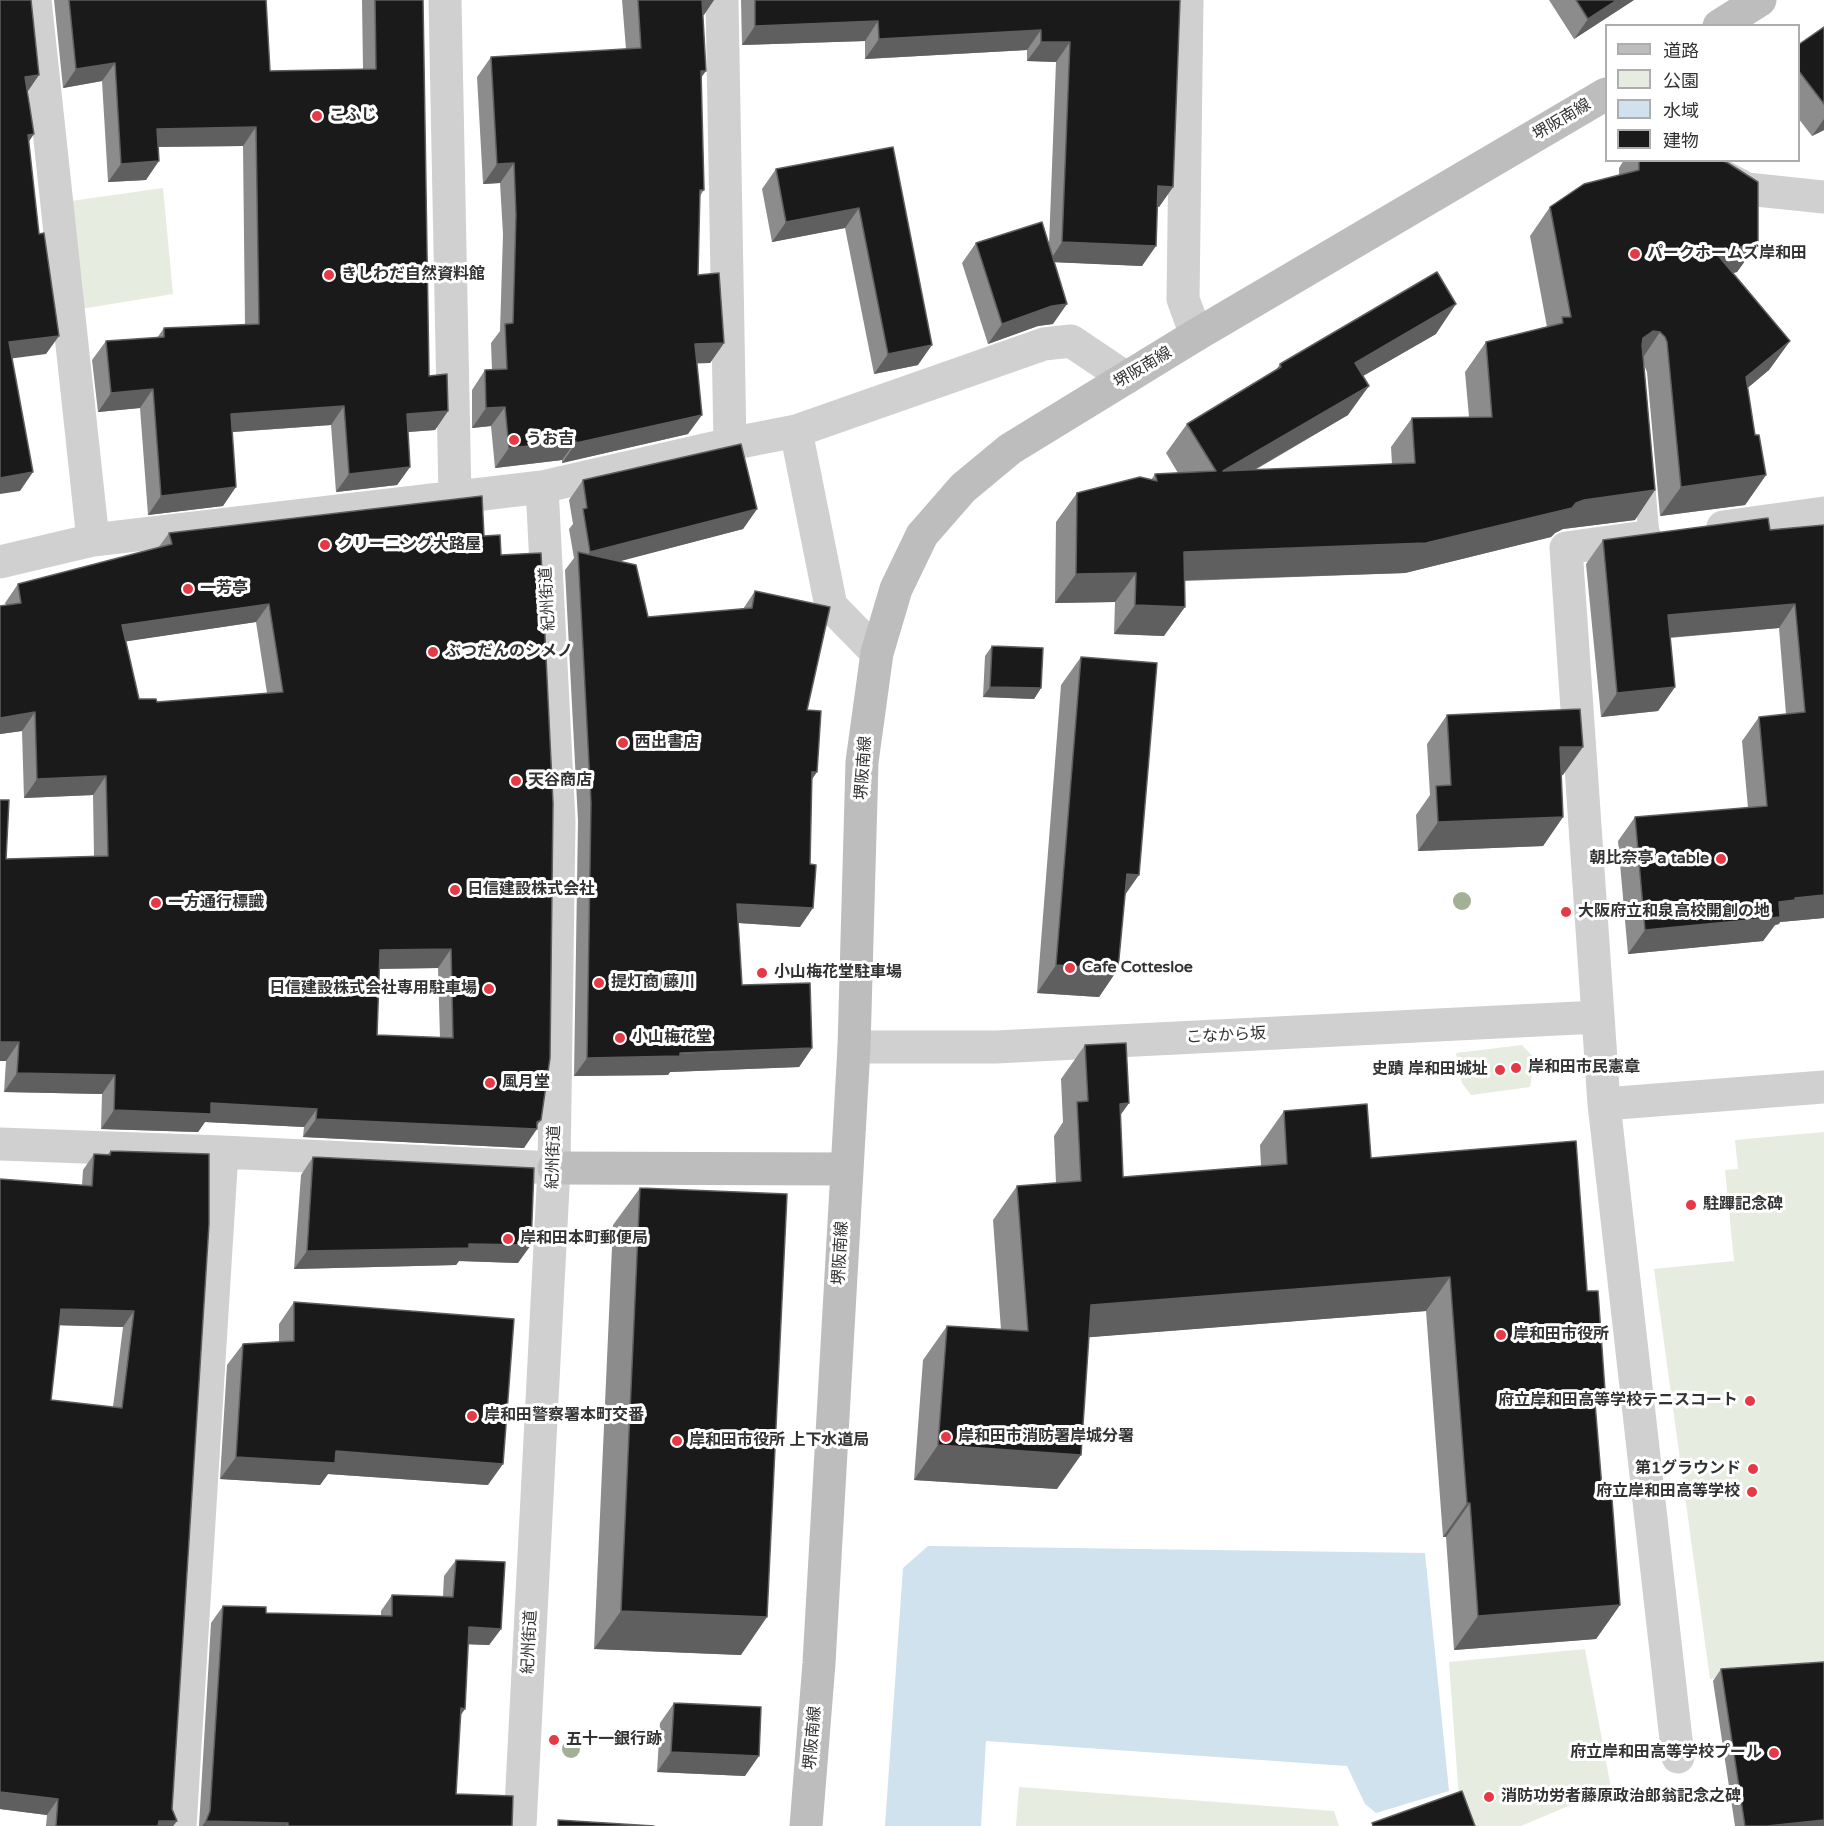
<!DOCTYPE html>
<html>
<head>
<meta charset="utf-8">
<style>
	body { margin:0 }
	#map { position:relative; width:1824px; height:1826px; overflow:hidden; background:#fff; font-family:"Varela Round","Noto Sans JP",sans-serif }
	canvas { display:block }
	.legend { position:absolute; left:1605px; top:24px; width:195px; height:138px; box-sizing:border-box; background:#fff; border:2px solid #adadad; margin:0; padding:8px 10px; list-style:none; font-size:18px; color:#333 }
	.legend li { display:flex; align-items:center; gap:12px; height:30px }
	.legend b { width:30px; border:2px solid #adadad }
</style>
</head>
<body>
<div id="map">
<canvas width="1824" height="1826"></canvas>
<ul class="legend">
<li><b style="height:8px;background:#bdbdbd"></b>道路</li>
<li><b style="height:16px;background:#e6ecdf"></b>公園</li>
<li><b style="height:16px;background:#cfe2ee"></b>水域</li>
<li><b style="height:16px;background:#1a1a1a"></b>建物</li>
</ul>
</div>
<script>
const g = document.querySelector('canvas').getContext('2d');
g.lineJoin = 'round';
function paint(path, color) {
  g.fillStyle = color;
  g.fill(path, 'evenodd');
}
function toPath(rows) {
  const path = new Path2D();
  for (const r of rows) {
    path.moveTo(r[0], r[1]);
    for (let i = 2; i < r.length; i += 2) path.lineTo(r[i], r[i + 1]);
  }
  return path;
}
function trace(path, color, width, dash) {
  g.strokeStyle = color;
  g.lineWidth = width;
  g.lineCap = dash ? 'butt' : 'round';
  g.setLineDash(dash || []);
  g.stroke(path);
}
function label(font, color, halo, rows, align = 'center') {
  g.font = font + ' "Varela Round","Noto Sans JP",sans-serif';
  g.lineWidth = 6;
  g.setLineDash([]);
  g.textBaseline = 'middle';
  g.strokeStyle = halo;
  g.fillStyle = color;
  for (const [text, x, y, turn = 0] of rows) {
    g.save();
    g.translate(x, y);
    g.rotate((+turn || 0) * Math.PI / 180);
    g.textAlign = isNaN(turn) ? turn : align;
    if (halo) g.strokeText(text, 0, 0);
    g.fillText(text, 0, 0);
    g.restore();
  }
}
const green = toPath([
	[163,188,173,294,68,311,57,203],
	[1522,1045,1535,1059,1530,1087,1471,1095,1462,1083,1456,1053],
	[1824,1132,1824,1668,1710,1679,1654,1269,1734,1261,1725,1170,1738,1169,1735,1140],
	[1585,1649,1611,1788,1521,1826,1461,1826,1449,1662],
	[1019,1787,1334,1811,1339,1826,1016,1826]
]);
const water = toPath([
	[928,1546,1425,1553,1449,1791,1376,1813,1365,1804,1347,1766,986,1741,981,1826,885,1826,903,1568]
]);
const lane = toPath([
	[1644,477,1649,536]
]);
const street = toPath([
	[35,0,93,540],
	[445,0,455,497],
	[722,0,730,444],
	[1187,0,1183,299,1196,335],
	[1704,160,1713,171,1747,189,1824,197],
	[796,431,831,606,877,653],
	[1723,527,1824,513],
	[1645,537,1566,548,1604,1104,1678,1757],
	[0,562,93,540,542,487,730,444,796,431,1044,344,1071,341,1126,378],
	[854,1047,996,1047,1598,1017],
	[1604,1104,1824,1087],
	[0,1144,222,1152,554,1168],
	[180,1826,222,1152],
	[520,1826,554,1168,559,821,542,487]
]);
const secondary = toPath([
	[1719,26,1760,0],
	[554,1168,846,1169],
	[806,1826,819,1663,854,1047,862,762,877,653,896,589,922,535,963,488,1010,449,1196,335,1606,94]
]);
const trees = [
	[1462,901],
	[571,1749]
];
const wall = toPath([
	[54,0,266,0,270,71,363,69,362,0,423,0,429,376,448,411,435,430,408,432,410,467,397,485,336,492,331,425,233,432,223,506,148,515,140,408,98,412,92,360,106,341,157,338,164,328,245,325,243,146,158,147,146,180,108,182,102,81,63,88],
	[622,0,714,0,703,15,701,78,704,190,700,196,698,275,724,343,710,363,697,363,688,434,562,463,562,460,495,468,491,426,472,428,472,390,485,370,492,370,491,343,500,331,503,234,500,183,483,184,477,77,491,57,626,49],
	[741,0,1180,0,1173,187,1159,207,1157,207,1142,266,1055,262,1053,324,1038,326,988,344,962,263,976,243,1049,245,1056,62,1027,61,1027,50,865,59,865,41,742,45],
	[1549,0,1634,0,1574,39],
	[1824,27,1824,130,1812,136,1798,118,1798,45],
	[893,147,918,365,874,374,845,228,772,242,762,189,776,169],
	[1624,160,1721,160,1758,243,1737,272,1733,273,1790,341,1769,370,1747,388,1755,435,1766,475,1745,505,1660,516,1647,372,1644,365,1635,520,1563,529,1555,533,1551,537,1405,573,1185,581,1164,636,1114,634,1115,602,1055,603,1056,522,1077,493,1151,480,1155,474,1178,473,1166,453,1187,424,1276,370,1280,364,1436,334,1363,376,1348,415,1255,470,1392,464,1391,447,1412,418,1469,417,1465,372,1486,342,1547,327,1530,236,1550,207,1619,175,1619,168],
	[583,480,757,509,743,529,619,561,648,617,743,609,755,591,807,710,817,772,812,779,800,927,738,923,742,985,812,1048,799,1067,670,1072,668,1075,574,1076,578,821,565,570,574,558,569,529,573,524,569,500],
	[1824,525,1824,918,1780,922,1779,924,1775,925,1763,941,1628,954,1618,841,1635,817,1748,808,1742,741,1759,717,1786,714,1779,628,1670,638,1675,687,1658,711,1601,717,1586,564,1603,540,1770,530],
	[169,533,484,536,537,1125,524,1148,303,1137,304,1127,205,1122,198,1132,101,1129,102,1094,4,1092,6,1061,0,1061,0,800,6,859,94,856,93,795,24,798,22,731,0,734,0,606,6,605,5,603,18,584,158,548],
	[256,622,267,693,157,702,139,699,126,641],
	[438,968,440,1038,377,1035,379,969],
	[992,646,1041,688,1034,699,983,697,985,656],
	[1081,657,1125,895,1118,969,1099,997,1037,993,1061,685],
	[1447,715,1563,775,1561,776,1563,817,1543,846,1418,851,1416,815,1430,795,1427,744],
	[1085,1045,1129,1103,1120,1115,1123,1177,1261,1166,1260,1145,1284,1111,1371,1158,1595,1404,1603,1500,1620,1605,1596,1639,1454,1650,1446,1537,1443,1537,1426,1311,1089,1337,1057,1489,914,1480,923,1360,947,1326,1001,1330,993,1220,1017,1186,1056,1183,1054,1136,1063,1122,1061,1079],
	[111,1151,209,1154,172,1809,177,1821,173,1826,46,1826,47,1815,0,1809,0,1179,82,1185,83,1170,94,1154,107,1155],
	[59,1325,123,1327,113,1407,51,1400],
	[313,1157,518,1263,459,1261,456,1265,294,1269,301,1175],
	[640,1188,741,1655,594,1649,613,1225],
	[294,1302,488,1485,328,1474,320,1485,220,1479,227,1365,243,1344,279,1342,279,1324],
	[456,1560,501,1629,489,1645,468,1644,460,1716,456,1794,512,1826,199,1826,211,1623,223,1606,266,1613,381,1616,381,1611,392,1595,443,1596,444,1576],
	[1721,1669,1824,1826,1735,1826,1713,1681],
	[674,1703,745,1776,657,1772,660,1723]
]);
const shadedWall = toPath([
	[699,0,714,0,704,15,688,17],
	[1617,0,1634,0,1574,39,1588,19],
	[878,21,865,41,742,45,755,26],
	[1041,30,1027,50,865,59,879,39],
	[1041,42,1070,42,1056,62,1027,61],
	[115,63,102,81,63,88,76,69],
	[701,71,706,71,692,90],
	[39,75,26,94,25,77],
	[1824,119,1824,130,1812,136],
	[256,127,243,146,144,147,157,129],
	[34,134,21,153,28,135],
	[159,161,146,180,108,182,121,164],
	[514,163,500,183,483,184,497,164],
	[1158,186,1173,187,1159,207,1144,206],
	[859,208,845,228,772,242,786,222],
	[1062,242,1156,246,1142,266,1049,262],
	[1758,243,1737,272,1695,282,1716,253],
	[1067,304,1053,324,1038,326,988,344,1002,324,1052,306],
	[1456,304,1436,334,1335,392,1355,363],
	[1653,331,1660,332,1640,362,1643,338],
	[59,336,46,354,0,360,9,342],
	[1790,341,1769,370,1725,407,1746,377],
	[724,343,710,363,681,364,695,344],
	[932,345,918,365,874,374,888,354],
	[1369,386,1348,415,1202,500,1223,471],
	[153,389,140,408,98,412,111,393],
	[344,406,331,425,218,433,231,414],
	[505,407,491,426,472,428,486,408],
	[448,411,435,430,394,433,407,414],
	[702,415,688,434,562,463,576,443],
	[576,441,562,460,495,468,509,448],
	[410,467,397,485,336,492,349,474],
	[33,472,20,491,0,494,0,478],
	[1766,475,1745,505,1660,516,1681,487],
	[236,487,223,506,148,515,161,496],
	[1655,490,1635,520,1563,529,1555,533,1551,537,1405,573,1164,581,1184,552,1576,503,1584,500],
	[757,509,743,529,579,572,579,569,590,552],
	[1136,573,1115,602,1055,603,1076,574],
	[269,604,256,622,109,644,122,625],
	[1795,604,1779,628,1651,639,1668,615],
	[1135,605,1185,607,1164,636,1114,634],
	[990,687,1041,688,1034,699,983,697],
	[1675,687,1658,711,1601,717,1617,693],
	[35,712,22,731,0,734,0,718],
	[1560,747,1583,747,1563,775,1540,776],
	[812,772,817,772,804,790],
	[106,776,93,795,24,798,37,779],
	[1563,817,1543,846,1418,851,1438,822],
	[1127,874,1139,875,1120,902],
	[1824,895,1824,918,1780,922,1779,924,1775,925,1763,941,1628,954,1645,930,1795,898],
	[737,904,813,908,800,927,724,922],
	[451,949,438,968,367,969,380,950],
	[1056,965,1118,969,1099,997,1037,993],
	[0,1042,19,1042,6,1061,0,1061],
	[812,1048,799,1067,670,1072,668,1075,574,1076,587,1058],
	[17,1073,115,1075,102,1094,4,1092],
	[211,1103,317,1109,304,1127,205,1122,198,1132,101,1129,114,1110],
	[1129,1103,1105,1137,1120,1104],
	[316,1119,537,1122,541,1120,534,1129,537,1129,524,1148,303,1137],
	[469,1244,531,1245,518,1263,459,1261,456,1265,294,1269,307,1251],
	[1450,1277,1426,1311,1067,1339,1091,1305],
	[61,1309,134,1311,123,1327,49,1325],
	[1594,1391,1605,1391,1581,1425],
	[938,1445,1081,1455,1057,1489,914,1480],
	[336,1451,503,1464,488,1485,328,1474,320,1485,220,1479,236,1457],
	[1467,1503,1470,1503,1446,1537,1443,1537],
	[1620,1605,1596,1639,1454,1650,1478,1616],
	[621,1611,767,1617,741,1655,594,1649],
	[469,1627,501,1629,489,1645,458,1644],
	[461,1708,465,1709,454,1725],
	[671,1752,759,1756,745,1776,657,1772],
	[0,1792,58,1799,47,1815,0,1809],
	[1824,1820,1824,1826,1767,1826],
	[159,1821,177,1821,173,1826,155,1826],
	[206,1821,288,1823,286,1826,202,1826]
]);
const building = toPath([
	[0,0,31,0,39,75,25,77,34,134,28,135,39,234,44,233,59,336,9,342,33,472,0,478,0,0],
	[69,0,266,0,270,71,376,69,375,0,423,0,429,376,447,374,448,411,407,414,410,467,349,474,344,406,231,414,236,487,161,496,153,389,111,393,106,341,164,337,164,328,259,324,256,127,157,129,159,161,121,164,115,63,76,69,69,0],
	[638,0,702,0,706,71,701,71,704,190,700,190,698,275,719,273,724,343,695,344,702,415,576,443,576,441,509,448,505,407,486,408,485,370,507,369,505,324,513,323,516,215,514,163,497,164,491,57,641,48,638,0],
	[755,0,1180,0,1173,187,1158,186,1156,246,1062,242,1070,42,1041,42,1041,30,879,39,878,21,755,26,755,0],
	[1576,0,1617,0,1588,19,1576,0],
	[1824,27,1824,104,1798,70,1798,45,1824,27],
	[893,147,932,345,888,354,859,208,786,222,776,169,893,147],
	[1639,160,1721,160,1728,163,1758,182,1758,243,1716,253,1790,341,1746,377,1755,435,1759,435,1766,475,1681,487,1667,342,1665,337,1660,332,1653,331,1643,338,1642,345,1655,490,1584,500,1576,503,1572,508,1426,543,1184,552,1185,607,1135,605,1136,573,1076,574,1077,493,1140,477,1157,481,1155,474,1216,471,1187,424,1281,367,1280,364,1437,272,1456,304,1355,363,1369,386,1223,471,1415,463,1412,418,1492,417,1486,342,1563,323,1562,317,1571,317,1550,207,1584,184,1639,170,1639,160],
	[1042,222,1067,304,1052,306,1002,324,976,243,1042,222],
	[741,444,757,509,590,552,583,509,587,508,583,480,741,444],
	[482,496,484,536,500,535,501,555,541,553,553,803,550,1058,541,1120,537,1122,537,1129,316,1119,317,1109,211,1103,211,1114,114,1110,115,1075,17,1073,19,1042,0,1042,0,800,9,800,6,859,108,856,106,776,37,779,35,712,0,718,0,606,21,603,18,584,172,544,169,533,482,496],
	[269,604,283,692,157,702,156,699,139,699,122,625,269,604],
	[451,949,453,1038,377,1035,380,950,451,949],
	[1768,518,1770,530,1824,525,1824,895,1795,898,1795,900,1779,902,1780,917,1645,930,1635,817,1767,806,1759,717,1805,712,1795,604,1668,615,1675,687,1617,693,1603,540,1768,518],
	[578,552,636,565,648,617,752,608,755,591,830,607,807,710,821,711,817,772,812,772,810,864,816,865,813,908,737,904,742,985,810,983,812,1048,680,1053,680,1056,587,1058,591,803,578,552],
	[992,646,1043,648,1041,688,990,687,992,646],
	[1081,657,1157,663,1139,875,1127,874,1118,969,1056,965,1081,657],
	[1580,709,1583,747,1560,747,1563,817,1438,822,1436,786,1451,785,1447,715,1580,709],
	[1126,1043,1129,1103,1120,1104,1123,1177,1287,1164,1284,1111,1367,1104,1371,1158,1576,1141,1587,1291,1598,1291,1605,1391,1594,1391,1603,1500,1612,1499,1620,1605,1478,1616,1470,1503,1467,1503,1450,1277,1091,1305,1081,1455,938,1445,947,1326,1028,1331,1017,1186,1081,1181,1077,1102,1088,1101,1085,1045,1126,1043],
	[111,1151,209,1154,209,1224,172,1809,177,1821,159,1821,158,1826,56,1826,58,1799,0,1792,0,1179,92,1186,94,1154,110,1155,111,1151],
	[61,1309,134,1311,122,1408,51,1400,61,1309],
	[313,1157,534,1168,531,1245,469,1244,469,1248,307,1251,313,1157],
	[640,1188,787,1194,767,1617,621,1611,640,1188],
	[294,1302,514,1319,503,1464,336,1451,335,1463,236,1457,243,1344,294,1341,294,1302],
	[456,1560,505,1562,501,1629,469,1627,465,1709,461,1708,456,1794,513,1796,512,1826,288,1826,288,1823,206,1821,210,1811,223,1606,266,1607,266,1613,392,1616,392,1595,453,1597,456,1560],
	[1824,1662,1824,1820,1767,1826,1745,1826,1721,1669,1824,1662],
	[674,1703,761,1707,759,1756,671,1752,674,1703],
	[1462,1791,1475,1826,1373,1826,1372,1823,1462,1791],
	[558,1820,654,1826,558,1826,558,1820]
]);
const markers = [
	[317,116,6,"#e63946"],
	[1635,254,6,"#e63946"],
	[329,275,6,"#e63946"],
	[514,440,6,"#e63946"],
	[325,545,6,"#e63946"],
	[188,589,6,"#e63946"],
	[433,652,6,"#e63946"],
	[623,743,6,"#e63946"],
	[516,781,6,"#e63946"],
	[1721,859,6,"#e63946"],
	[455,890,6,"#e63946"],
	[156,903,6,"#e63946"],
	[1566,912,6,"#e63946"],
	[1070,968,6,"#e63946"],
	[762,973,6,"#e63946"],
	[599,983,6,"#e63946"],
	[489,989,6,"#e63946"],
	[620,1038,6,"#e63946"],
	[1516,1068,6,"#e63946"],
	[1500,1070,6,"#e63946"],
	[490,1083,6,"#e63946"],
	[1691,1205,6,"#e63946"],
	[508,1239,6,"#e63946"],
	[1501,1335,6,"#e63946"],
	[1750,1401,6,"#e63946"],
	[472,1416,6,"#e63946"],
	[946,1437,6,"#e63946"],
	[677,1441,6,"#e63946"],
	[1753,1469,6,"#e63946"],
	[1752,1492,6,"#e63946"],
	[554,1740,6,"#e63946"],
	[1774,1753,6,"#e63946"],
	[1489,1797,6,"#e63946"]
];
const poiNames = [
	["こふじ",329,116],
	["パークホームズ岸和田",1647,254],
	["きしわだ自然資料館",341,275],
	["うお吉",526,440],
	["クリーニング大路屋",337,545],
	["一芳亭",200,589],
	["ぶつだんのシメノ",445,652],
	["西出書店",635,743],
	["天谷商店",528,781],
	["朝比奈亭 a table",1709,859,"right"],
	["日信建設株式会社",467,890],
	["一方通行標識",168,903],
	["大阪府立和泉高校開創の地",1578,912],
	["Cafe Cottesloe",1082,968],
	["小山梅花堂駐車場",774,973],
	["提灯商 藤川",611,983],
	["日信建設株式会社専用駐車場",477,989,"right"],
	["小山梅花堂",632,1038],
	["岸和田市民憲章",1528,1068],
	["史蹟 岸和田城址",1488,1070,"right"],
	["風月堂",502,1083],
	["駐蹕記念碑",1703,1205],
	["岸和田本町郵便局",520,1239],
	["岸和田市役所",1513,1335],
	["府立岸和田高等学校テニスコート",1738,1401,"right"],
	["岸和田警察署本町交番",484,1416],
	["岸和田市消防署岸城分署",958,1437],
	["岸和田市役所 上下水道局",689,1441],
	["第1グラウンド",1741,1469,"right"],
	["府立岸和田高等学校",1740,1492,"right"],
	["五十一銀行跡",566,1740],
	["府立岸和田高等学校プール",1762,1753,"right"],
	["消防功労者藤原政治郎翁記念之碑",1501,1797]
];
const streetNames = [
	["堺阪南線",1562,120,-31],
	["堺阪南線",1143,368,-31],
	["紀州街道",548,599,-93],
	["堺阪南線",864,768,-86],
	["こなから坂",1226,1036,-3],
	["紀州街道",554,1157,-88],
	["堺阪南線",841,1253,-87],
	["紀州街道",530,1642,-87],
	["堺阪南線",813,1738,-85]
];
paint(green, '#e6ecdf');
paint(water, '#cfe2ee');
trace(lane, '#d0d0d0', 21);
trace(street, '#d0d0d0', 33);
trace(secondary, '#bdbdbd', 33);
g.fillStyle = '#a2b095';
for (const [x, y] of trees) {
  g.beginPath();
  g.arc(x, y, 9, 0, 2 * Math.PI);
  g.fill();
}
paint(wall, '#8c8c8c');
paint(shadedWall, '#5f5f5f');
paint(building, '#1a1a1a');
trace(building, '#5f5f5f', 1.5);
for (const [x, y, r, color] of markers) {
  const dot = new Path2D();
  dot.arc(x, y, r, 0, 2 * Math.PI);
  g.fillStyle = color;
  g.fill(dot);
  trace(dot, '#fff', 2);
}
label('bold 16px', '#333', '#fff', poiNames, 'left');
label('16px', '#333', '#fff', streetNames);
</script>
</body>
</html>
